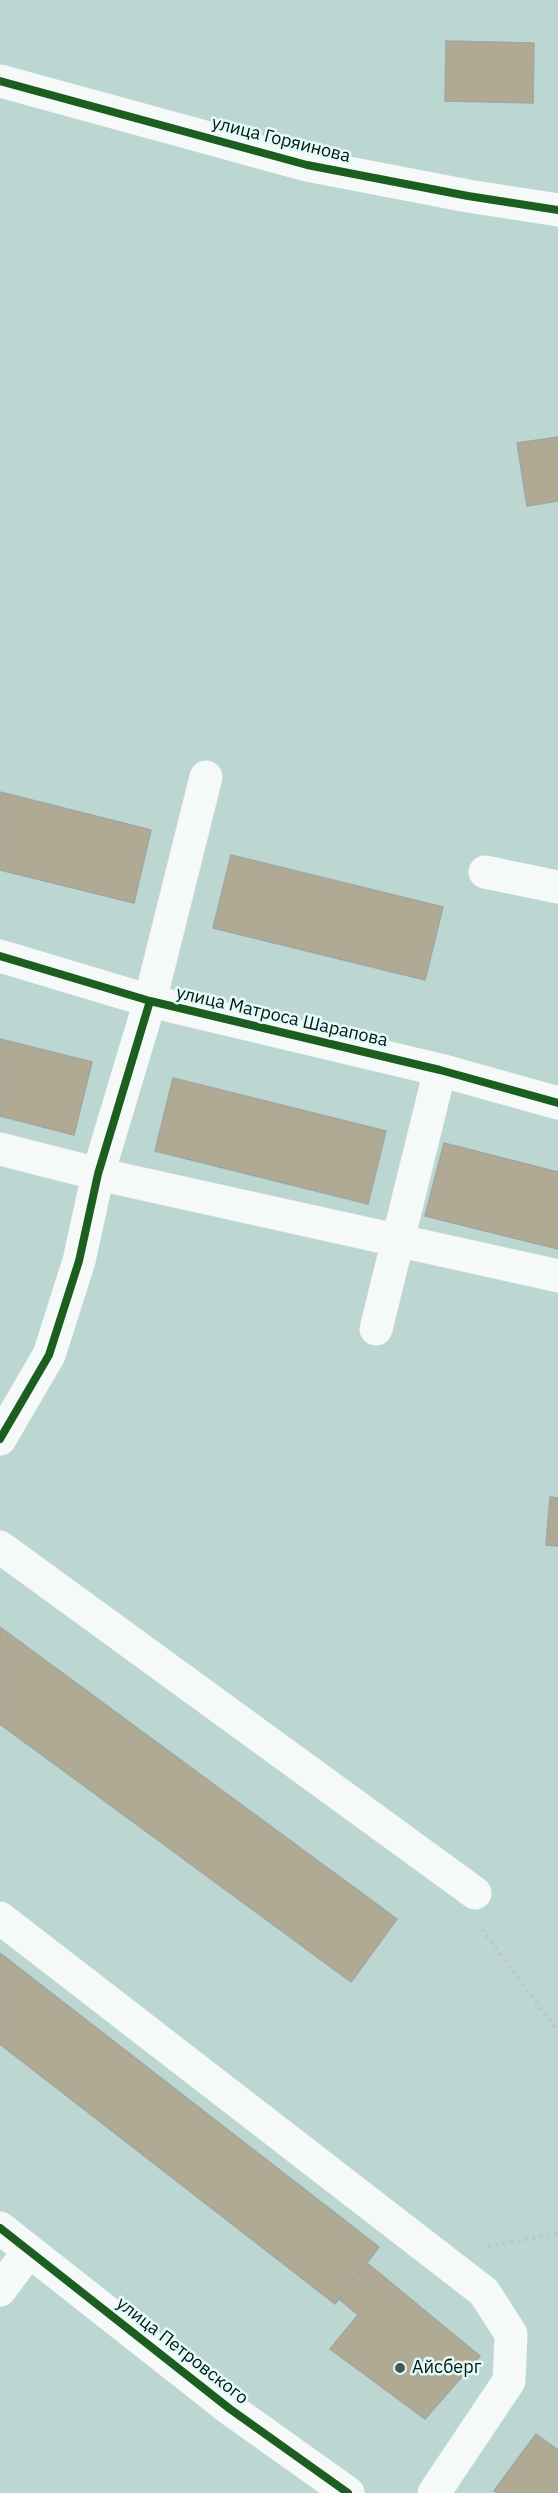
<!DOCTYPE html>
<html>
<head>
<meta charset="utf-8">
<style>
	body { margin:0 }
	canvas { display:block; background:#bcd6d1 }
</style>
</head>
<body>
<canvas width="558" height="2493"></canvas>
<script>
const g = document.querySelector('canvas').getContext('2d');
g.lineJoin = 'round';
function paint(path, color) {
  g.fillStyle = color;
  g.fill(path, 'evenodd');
}
function toPath(rows) {
  const path = new Path2D();
  for (const r of rows) {
    path.moveTo(r[0], r[1]);
    for (let i = 2; i < r.length; i += 2) path.lineTo(r[i], r[i + 1]);
  }
  return path;
}
function trace(path, color, width, dash) {
  g.strokeStyle = color;
  g.lineWidth = width;
  g.lineCap = dash ? 'butt' : 'round';
  g.setLineDash(dash || []);
  g.stroke(path);
}
function label(font, color, halo, rows, align = 'center') {
  g.font = font + ' "IBM Plex Sans",sans-serif';
  g.lineWidth = 5;
  g.setLineDash([]);
  g.textBaseline = 'middle';
  g.strokeStyle = halo;
  g.fillStyle = color;
  for (const [text, x, y, turn = 0] of rows) {
    g.save();
    g.translate(x, y);
    g.rotate((+turn || 0) * Math.PI / 180);
    g.textAlign = isNaN(turn) ? turn : align;
    if (halo) g.strokeText(text, 0, 0);
    g.fillText(text, 0, 0);
    g.restore();
  }
}
const building = toPath([
	[446,41,534,43,533,103,445,101,446,41],
	[558,437,558,501,527,506,517,443,558,437],
	[0,792,151,830,134,903,0,870,0,792],
	[231,855,443,907,425,980,213,928,231,855],
	[0,1039,92,1062,74,1135,0,1116,0,1039],
	[173,1078,386,1131,368,1204,155,1151,173,1078],
	[444,1143,558,1172,558,1249,425,1216,444,1143],
	[550,1497,558,1498,558,1546,546,1545,550,1497],
	[0,1627,397,1919,351,1982,0,1724,0,1627],
	[0,1953,379,2247,335,2304,0,2044,0,1953],
	[367,2263,480,2356,425,2419,330,2349,358,2315,339,2299,367,2263],
	[536,2434,558,2450,558,2493,497,2493,494,2491,536,2434]
]);
const path = toPath([
	[482,1929,558,2032],
	[488,2247,558,2233]
]);
const minor = toPath([
	[0,81,307,165,468,196,558,210],
	[485,872,558,887],
	[0,956,150,1001,440,1070,558,1103],
	[0,1149,98,1174,558,1276],
	[376,1329,440,1070],
	[0,1439,49,1355,79,1261,98,1174,150,1001,206,777],
	[0,1547,475,1893],
	[0,1918,484,2292,511,2334,509,2381,434,2493],
	[0,2228,230,2409,348,2493],
	[0,2290,29,2251]
]);
const cycleway = toPath([
	[0,81,307,165,468,196,558,210],
	[0,956,150,1001,440,1070,558,1103],
	[0,1439,49,1355,79,1261,98,1174,150,1001],
	[0,2228,230,2409,348,2493]
]);
const markers = [
	[400,2368,6,"#445955"]
];
const streetNames = [
	["улица Горяинова",281,140,14],
	["улица Матроса Шарапова",282,1017,13],
	["улица Петровского",182,2351,38]
];
const poiNames = [
	["Айсберг",412,2368]
];
paint(building, '#b0aa94');
trace(building, '#a1a7a0', 1.5);
trace(path, '#c0c8c6', 4, [3, 4.5]);
trace(minor, '#f5f9f8', 33);
trace(cycleway, '#1b5e20', 8);
for (const [x, y, r, color] of markers) {
  const dot = new Path2D();
  dot.arc(x, y, r, 0, 2 * Math.PI);
  g.fillStyle = color;
  g.fill(dot);
  trace(dot, '#e4fcf7', 2);
}
label('18px', '#041512', '#e4fcf7', streetNames);
label('18px', '#041512', '#e4fcf7', poiNames, 'left');
</script>
</body>
</html>
